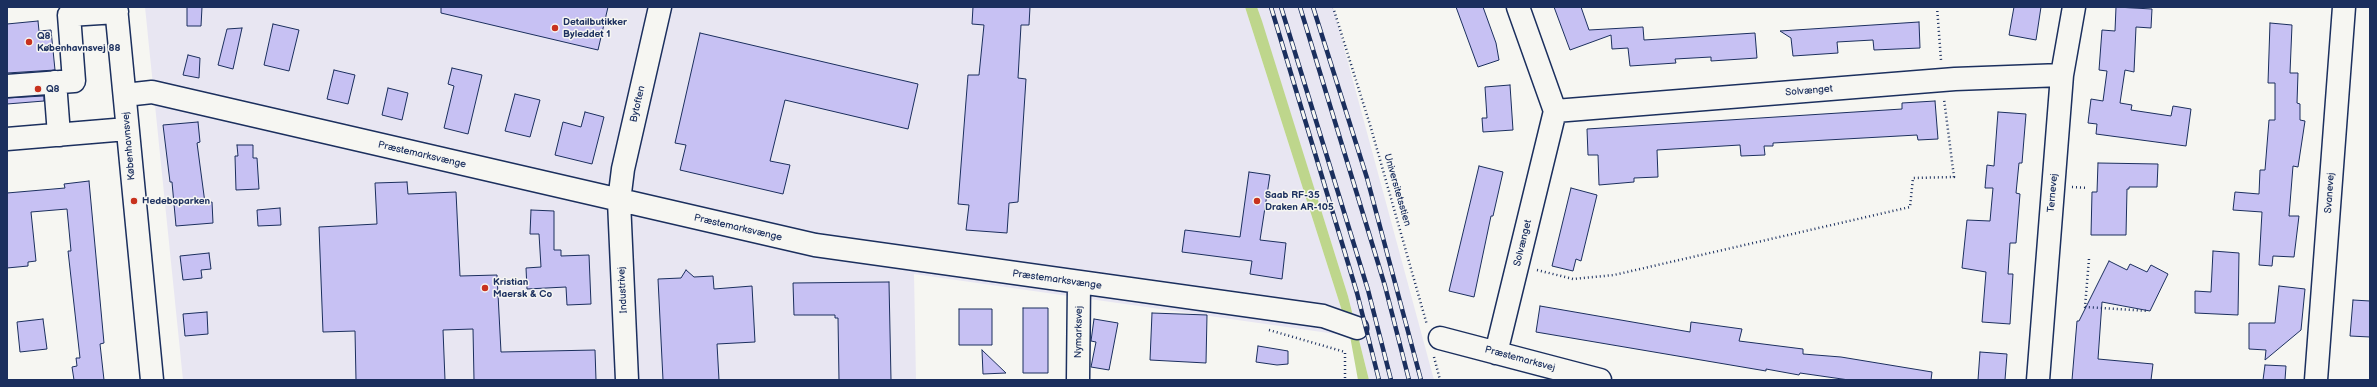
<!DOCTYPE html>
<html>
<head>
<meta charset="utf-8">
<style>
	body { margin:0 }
	#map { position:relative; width:2377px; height:387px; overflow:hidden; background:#f6f6f2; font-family:"Balsamiq Sans",sans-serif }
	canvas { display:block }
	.frame { position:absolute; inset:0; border:8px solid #1b2f5e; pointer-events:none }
</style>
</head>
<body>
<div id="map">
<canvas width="2377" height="387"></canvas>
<div class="frame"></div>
</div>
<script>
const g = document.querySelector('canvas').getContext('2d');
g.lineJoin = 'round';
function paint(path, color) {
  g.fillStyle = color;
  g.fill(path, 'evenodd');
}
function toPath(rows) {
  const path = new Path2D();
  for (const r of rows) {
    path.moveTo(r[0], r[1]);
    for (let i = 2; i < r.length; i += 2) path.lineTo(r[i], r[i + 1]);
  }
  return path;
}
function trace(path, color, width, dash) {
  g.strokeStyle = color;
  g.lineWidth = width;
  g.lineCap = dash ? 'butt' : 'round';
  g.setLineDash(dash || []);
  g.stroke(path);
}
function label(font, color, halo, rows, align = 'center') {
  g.font = font + ' "Balsamiq Sans",sans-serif';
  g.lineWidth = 3;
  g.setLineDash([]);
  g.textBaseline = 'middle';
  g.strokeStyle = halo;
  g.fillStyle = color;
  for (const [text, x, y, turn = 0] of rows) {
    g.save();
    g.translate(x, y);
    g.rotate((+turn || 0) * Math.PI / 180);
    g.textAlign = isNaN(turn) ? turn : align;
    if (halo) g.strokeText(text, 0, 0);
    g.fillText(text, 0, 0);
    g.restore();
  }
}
const built = toPath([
	[145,7,1245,7,1350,336,914,274,916,380,183,380],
	[1257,7,1333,7,1434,380,1369,380,1348,296]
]);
const green = toPath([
	[1245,7,1257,7,1262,21,1348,296,1369,380,1358,380,1350,336]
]);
const building = toPath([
	[187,7,202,7,201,26,187,26,187,7],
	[441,7,608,7,598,50,441,13,441,7],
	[973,7,1030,7,1029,25,1021,25,1018,78,1026,79,1018,202,1009,203,1007,233,966,230,969,205,958,204,968,75,979,75,984,25,972,24,973,7],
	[1456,7,1483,7,1496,43,1499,60,1478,67,1456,7],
	[1554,7,1581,7,1589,30,1643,27,1644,40,1755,33,1757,58,1711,61,1711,57,1675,59,1676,63,1630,66,1628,48,1612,49,1611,35,1570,50,1554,7],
	[2014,7,2041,7,2036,40,2009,35,2014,7],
	[2116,7,2152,9,2151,28,2136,27,2134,72,2125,70,2120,103,2132,105,2131,110,2171,116,2173,106,2191,109,2186,146,2096,134,2097,124,2088,123,2091,99,2103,101,2107,71,2099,70,2102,30,2115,31,2116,7],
	[38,21,39,31,51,30,55,70,7,73,7,24,38,21],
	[1919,22,1920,48,1874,50,1873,40,1837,42,1838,53,1793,56,1791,38,1780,31,1919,22],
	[2270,23,2292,25,2290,73,2298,73,2297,103,2300,104,2300,120,2305,121,2298,167,2293,166,2289,216,2299,216,2294,257,2273,256,2272,266,2259,265,2262,212,2233,210,2235,192,2259,194,2260,170,2265,170,2269,120,2275,120,2275,83,2268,83,2270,23],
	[273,24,299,30,289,71,264,65,273,24],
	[242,28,233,69,218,65,227,29,242,28],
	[700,33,918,84,908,129,785,100,770,161,790,165,783,194,680,170,686,145,675,143,700,33],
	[188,55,200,58,199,78,183,75,188,55],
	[452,68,482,75,468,134,444,128,454,86,448,84,452,68],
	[334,70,355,75,348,104,327,99,334,70],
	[1510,85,1513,130,1483,132,1482,118,1487,118,1485,87,1510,85],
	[388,88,408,93,402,120,382,115,388,88],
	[515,94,540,100,530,137,505,131,515,94],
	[44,96,44,101,7,104,7,98,44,96],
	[1935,101,1938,139,1918,140,1917,135,1773,143,1773,146,1764,146,1765,155,1741,156,1740,145,1657,150,1658,177,1634,178,1634,182,1599,185,1598,155,1588,155,1587,129,1902,109,1902,103,1935,101],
	[585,112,604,117,592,164,555,155,563,122,581,127,585,112],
	[1998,112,2026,114,2022,163,2019,163,2016,193,2020,194,2016,243,2010,243,2008,274,2013,274,2010,324,1982,322,1986,272,1962,268,1967,220,1990,221,1993,188,1985,188,1987,165,1994,166,1998,112],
	[198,122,200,142,197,143,205,203,212,202,213,223,176,226,172,182,170,182,163,125,198,122],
	[237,145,253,145,253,158,257,158,259,189,236,190,235,156,238,156,237,145],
	[2098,163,2158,164,2157,187,2129,187,2129,189,2127,189,2126,235,2091,235,2092,192,2097,192,2098,163],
	[1479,166,1503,172,1493,216,1491,216,1474,297,1449,291,1479,166],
	[1249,172,1270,175,1260,240,1286,243,1282,279,1250,274,1252,261,1182,252,1185,230,1240,237,1249,172],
	[89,181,104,343,100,344,104,380,74,380,72,367,77,366,76,358,80,358,68,251,71,251,67,209,31,212,36,261,28,262,28,266,7,268,7,193,65,188,64,184,89,181],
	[407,182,408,194,456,192,460,276,497,275,501,352,595,350,596,380,474,380,473,329,443,330,445,380,356,380,355,331,323,332,319,227,377,224,375,183,407,182],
	[1571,188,1597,195,1581,261,1576,259,1573,271,1552,266,1571,188],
	[280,208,281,225,258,226,257,210,280,208],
	[531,210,554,211,554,250,561,250,561,256,589,255,591,304,567,305,566,287,527,289,526,268,541,267,539,234,530,234,531,210],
	[2213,251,2239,253,2238,315,2195,313,2195,291,2211,292,2213,251],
	[209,253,211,269,201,270,202,278,183,280,180,256,209,253],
	[2109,261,2127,270,2130,264,2147,272,2151,265,2168,274,2150,311,2102,302,2098,359,2153,364,2151,380,2072,380,2077,321,2079,321,2109,261],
	[686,270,694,277,713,276,714,289,752,286,755,342,717,344,719,380,663,380,658,279,681,278,686,270],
	[889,282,891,380,839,380,838,318,835,318,835,315,794,315,793,283,889,282],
	[2279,286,2305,289,2301,330,2265,360,2266,350,2249,349,2249,323,2275,323,2279,286],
	[2353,300,2370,301,2370,337,2350,336,2353,300],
	[1540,306,1690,332,1691,322,1742,329,1739,341,1803,349,1803,354,1841,357,1932,372,1931,380,1849,380,1800,373,1799,375,1766,369,1766,371,1536,332,1540,306],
	[1023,308,1048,308,1048,373,1023,373,1023,308],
	[959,309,992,309,992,345,959,345,959,309],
	[207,312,208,334,185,336,183,314,207,312],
	[1152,313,1207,315,1206,363,1150,360,1152,313],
	[43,319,47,349,20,352,17,322,43,319],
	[1094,319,1118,323,1109,370,1091,367,1096,342,1091,341,1094,319],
	[1258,346,1288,351,1288,364,1277,365,1256,362,1258,346],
	[982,350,1006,373,983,374,982,350],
	[1980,352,2007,354,2005,380,1978,380,1980,352],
	[2265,365,2286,366,2285,380,2263,380,2265,365]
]);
const path = toPath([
	[1333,7,1371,128,1427,325],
	[1937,7,1941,60],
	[2072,187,2087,188],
	[2089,259,2085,307,2148,311],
	[1537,270,1573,279,1614,275,1910,207,1913,178,1954,177,1944,99],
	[1269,330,1345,352,1345,380],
	[1434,357,1440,380]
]);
const minor = toPath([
	[116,7,152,380],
	[55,82,59,135],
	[7,86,74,81,69,15,117,12],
	[125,95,152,92,815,245,1323,316,1357,328],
	[1555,111,1955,79,2062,75],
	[7,139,127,129],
	[1440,338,1600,380],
	[1496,353,1555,111,1518,7],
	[627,380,619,201,623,169,660,7],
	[1078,380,1079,283],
	[2038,380,2062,75,2074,7],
	[2316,380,2344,7]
]);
const rail = toPath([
	[1271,7,1357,293,1379,380],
	[1281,7,1368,290,1391,380],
	[1300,7,1385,286,1409,380],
	[1313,7,1367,178,1421,380]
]);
const markers = [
	[555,28,4,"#c8321e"],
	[29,42,4,"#c8321e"],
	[38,89,4,"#c8321e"],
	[134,201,4,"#c8321e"],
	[1257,201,4,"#c8321e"],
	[485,288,4,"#c8321e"]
];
const poiNames = [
	["Detailbutikker",563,22],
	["Byleddet 1",563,34],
	["Q8",37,36],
	["Københavnsvej 88",37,48],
	["Q8",46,89],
	["Saab RF-35",1265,195],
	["Draken AR-105",1265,207],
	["Hedeboparken",142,201],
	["Kristian",493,282],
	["Maersk & Co",493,294]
];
const streetNames = [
	["Solvænget",1809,91,-5],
	["Bytoften",638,104,-77],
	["Københavnsvej",129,146,-95],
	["Præstemarksvænge",422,155,13],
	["Universitetsstien",1397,190,74],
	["Ternevej",2053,193,-85],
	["Svanevej",2330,193,-86],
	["Præstemarksvænge",738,228,13],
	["Solvænget",1523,243,-76],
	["Præstemarksvænge",1057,280,8],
	["Industrivej",623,290,-93],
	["Nymarksvej",1079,332,-89],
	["Præstemarksvej",1520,359,15]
];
paint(built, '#e8e6f2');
paint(green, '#bed68c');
paint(building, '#c7c1f3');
trace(building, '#1b2f5e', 1);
trace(minor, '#1b2f5e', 25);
trace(path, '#1b2f5e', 2.5, [1, 3]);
trace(minor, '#f6f6f2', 22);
trace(rail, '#1b2f5e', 4.5);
trace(rail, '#f6f6f2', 3, [9]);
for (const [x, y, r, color] of markers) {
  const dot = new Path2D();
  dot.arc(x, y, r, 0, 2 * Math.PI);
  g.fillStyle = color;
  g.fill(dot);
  trace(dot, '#f6f6f2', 1.5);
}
label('bold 10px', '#1b2f5e', '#f6f6f2', poiNames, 'left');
label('10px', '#1b2f5e', '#f6f6f2', streetNames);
</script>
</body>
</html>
